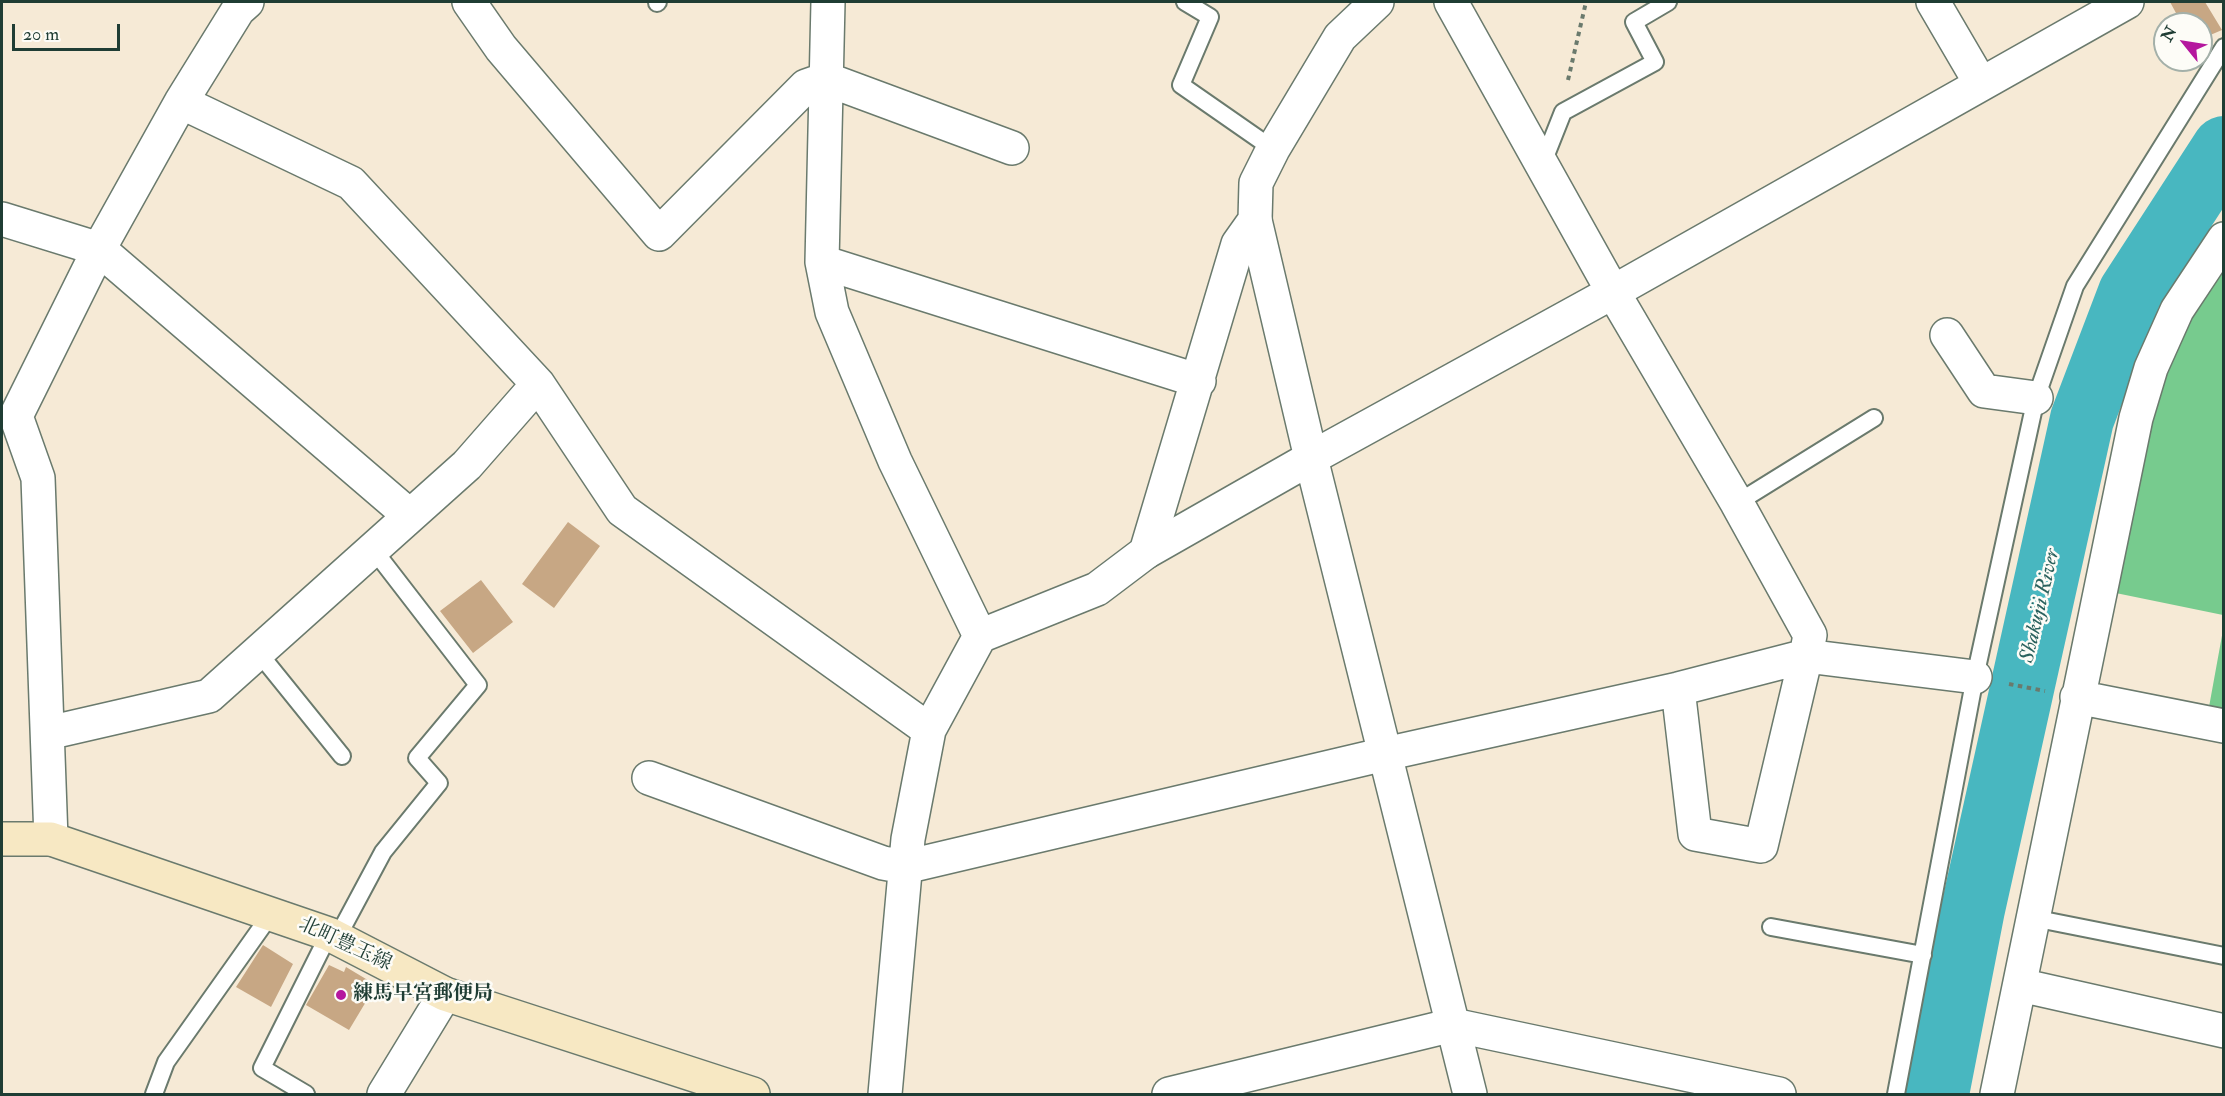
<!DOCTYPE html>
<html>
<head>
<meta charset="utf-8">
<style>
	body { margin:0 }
	#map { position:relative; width:2225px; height:1096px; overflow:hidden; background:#f6ead6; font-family:"IM FELL Double Pica",serif }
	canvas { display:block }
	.frame { position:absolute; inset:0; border:3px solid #1f3d34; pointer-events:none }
	.north { position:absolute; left:2153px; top:12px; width:60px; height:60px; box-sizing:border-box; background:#fdfcf7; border:2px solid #a4b0a9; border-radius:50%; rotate:300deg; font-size:16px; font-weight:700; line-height:24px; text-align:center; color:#1f3d34 }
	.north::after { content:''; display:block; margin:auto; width:21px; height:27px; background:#b5179e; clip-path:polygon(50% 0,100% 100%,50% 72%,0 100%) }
	.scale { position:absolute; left:12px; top:24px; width:108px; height:27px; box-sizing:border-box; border:3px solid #1f3d34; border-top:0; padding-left:8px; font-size:18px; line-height:21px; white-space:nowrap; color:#1f3d34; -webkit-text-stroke:4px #fdfcf7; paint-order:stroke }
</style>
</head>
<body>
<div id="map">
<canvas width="2225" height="1096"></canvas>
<div class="frame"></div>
<div class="north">N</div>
<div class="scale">20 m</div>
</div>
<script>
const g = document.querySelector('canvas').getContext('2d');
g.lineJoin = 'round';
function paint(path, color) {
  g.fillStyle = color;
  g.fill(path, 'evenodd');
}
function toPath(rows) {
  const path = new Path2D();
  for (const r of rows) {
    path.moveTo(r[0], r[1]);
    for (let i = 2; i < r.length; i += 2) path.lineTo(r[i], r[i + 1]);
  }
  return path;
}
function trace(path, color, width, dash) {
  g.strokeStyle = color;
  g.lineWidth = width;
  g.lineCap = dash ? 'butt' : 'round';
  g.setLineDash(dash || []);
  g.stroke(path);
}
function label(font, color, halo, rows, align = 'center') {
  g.font = font + ' "IM FELL Double Pica","Noto Serif JP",serif';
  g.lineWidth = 5;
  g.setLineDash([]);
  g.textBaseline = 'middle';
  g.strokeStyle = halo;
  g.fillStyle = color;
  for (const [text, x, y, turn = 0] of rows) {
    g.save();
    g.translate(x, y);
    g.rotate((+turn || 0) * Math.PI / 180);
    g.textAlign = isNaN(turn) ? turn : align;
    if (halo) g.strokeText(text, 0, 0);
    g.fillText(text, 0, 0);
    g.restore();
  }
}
const green = toPath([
	[2223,248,2223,615,2106,591,2148,399],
	[2223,630,2223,710,2209,707]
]);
const river = toPath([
	[1937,1094,1973,909,2082,419,2130,293,2224,148]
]);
const building = toPath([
	[2170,2,2205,2,2222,30,2201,39,2201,24,2182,24],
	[568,522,600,546,554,608,522,584],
	[481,580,513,622,473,653,440,611],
	[263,945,293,964,271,1007,236,987],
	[329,965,344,972,346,967,376,985,349,1030,306,1005]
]);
const path = toPath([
	[1568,80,1586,2],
	[2009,684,2045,691]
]);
const service = toPath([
	[1185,2,1210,17,1181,85,1273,149],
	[657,3,658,2],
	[1542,165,1563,112,1655,62,1634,22,1668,2],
	[1737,503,1874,418],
	[258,652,342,756],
	[2033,918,2224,956],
	[1771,927,1923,955],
	[337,938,383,852,439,783,417,758,478,685,373,549],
	[154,1094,166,1062,271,914],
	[306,1094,262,1068,329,934],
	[1896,1094,1975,677,2036,398,2075,286,2224,47]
]);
const minor = toPath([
	[469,2,501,48,659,234,806,86,826,79,1012,148],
	[828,2,822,262,832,312,895,461,980,636],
	[1451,2,1613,292,1737,503,1810,635,1806,656,1975,677],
	[1933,2,1981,84],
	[181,102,351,183,538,384,622,510,929,730],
	[2,219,99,249,410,516],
	[822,262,1199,381],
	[1947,335,1984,391,2036,398],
	[1311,458,1613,292,2127,2],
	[2077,697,2224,726],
	[48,733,209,696,467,465,538,384],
	[649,778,883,863,905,867,1385,754,1678,689,1806,656,1761,846,1695,834,1678,689],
	[51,839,38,478,16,416,99,249,181,102,238,10,247,2],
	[2020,985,2224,1031],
	[384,1094,445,994],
	[885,1094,908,839,929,730,980,636,1097,589,1146,552,1238,244,1255,220,1256,183,1273,149,1340,37,1377,2],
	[1169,1094,1453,1025,1779,1094],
	[1997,1094,2136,418,2151,368,2177,310,2224,239]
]);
const tertiary = toPath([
	[1255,220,1311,458,1470,1094],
	[1146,552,1311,458]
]);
const secondary = toPath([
	[2,839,51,839,329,934,445,994,753,1094]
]);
const markers = [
	[341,995,6,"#b5179e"]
];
const streetNames = [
	["北町豊玉線",345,945,25]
];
const poiNames = [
	["練馬早宮郵便局",353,995]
];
const waterNames = [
	["Shakujii River",2041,606,-77]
];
paint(green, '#77cb8e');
trace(river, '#48b7c0', 64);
paint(building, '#c7a784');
trace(service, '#6a7a6d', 20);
trace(minor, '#6a7a6d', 36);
trace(tertiary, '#6a7a6d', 36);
trace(secondary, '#6a7a6d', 36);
trace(path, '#6a7a6d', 4, [4.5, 4.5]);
trace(service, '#fff', 16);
trace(minor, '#fff', 33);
trace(tertiary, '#fff', 33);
trace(secondary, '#f7e8c3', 33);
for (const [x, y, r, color] of markers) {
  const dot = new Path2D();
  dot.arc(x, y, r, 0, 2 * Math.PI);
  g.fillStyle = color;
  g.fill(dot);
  trace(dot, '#fdfcf7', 2);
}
label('20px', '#1f3d34', '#fdfcf7', streetNames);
label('bold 20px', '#1f3d34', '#fdfcf7', poiNames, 'left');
label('italic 21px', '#2b625e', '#fdfcf7', waterNames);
</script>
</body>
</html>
